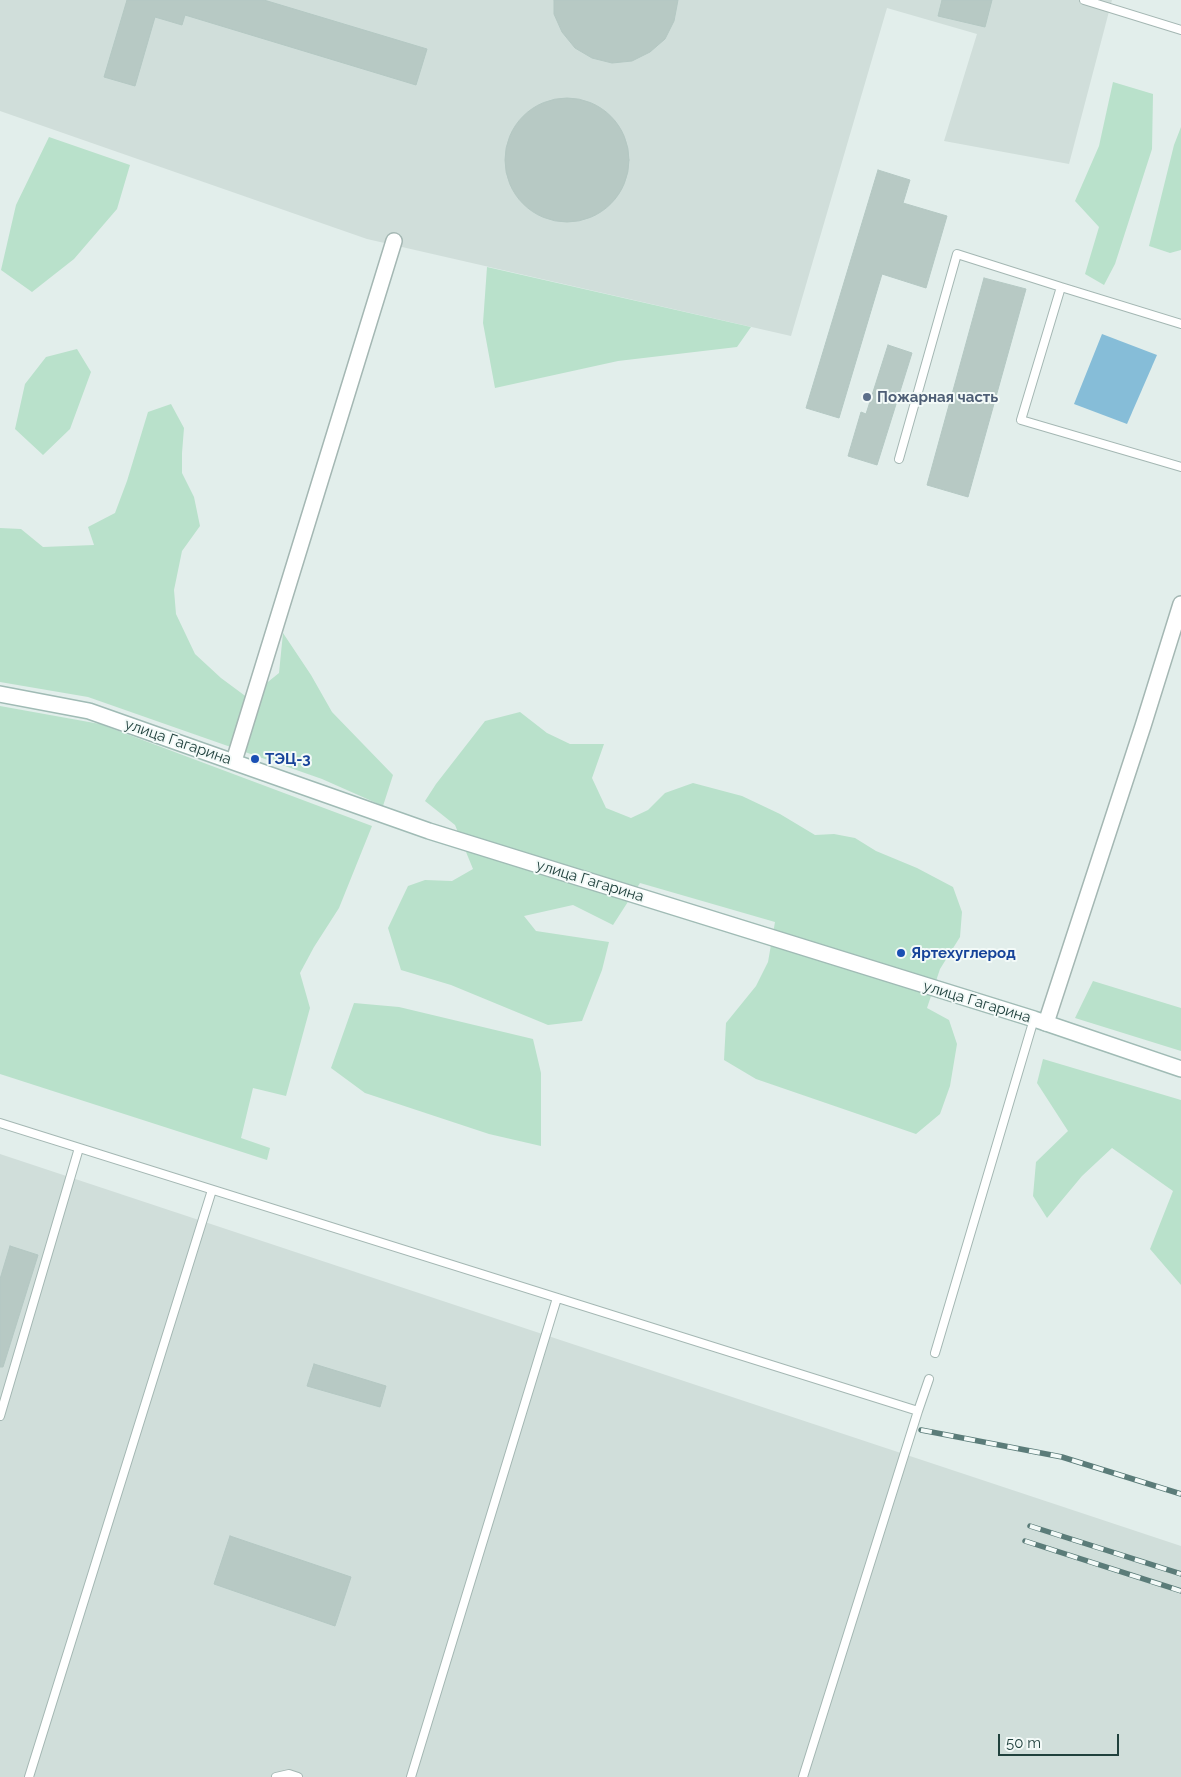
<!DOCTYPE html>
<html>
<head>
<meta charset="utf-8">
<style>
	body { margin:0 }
	#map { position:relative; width:1181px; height:1777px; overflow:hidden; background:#e2eeeb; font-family:Raleway,sans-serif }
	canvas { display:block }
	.scale { position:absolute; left:998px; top:1734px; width:121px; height:22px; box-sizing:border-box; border:2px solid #20413d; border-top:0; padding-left:6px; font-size:15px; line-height:18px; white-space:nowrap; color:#20413d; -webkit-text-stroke:4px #f3faf8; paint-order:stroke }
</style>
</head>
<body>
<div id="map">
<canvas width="1181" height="1777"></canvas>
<div class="scale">50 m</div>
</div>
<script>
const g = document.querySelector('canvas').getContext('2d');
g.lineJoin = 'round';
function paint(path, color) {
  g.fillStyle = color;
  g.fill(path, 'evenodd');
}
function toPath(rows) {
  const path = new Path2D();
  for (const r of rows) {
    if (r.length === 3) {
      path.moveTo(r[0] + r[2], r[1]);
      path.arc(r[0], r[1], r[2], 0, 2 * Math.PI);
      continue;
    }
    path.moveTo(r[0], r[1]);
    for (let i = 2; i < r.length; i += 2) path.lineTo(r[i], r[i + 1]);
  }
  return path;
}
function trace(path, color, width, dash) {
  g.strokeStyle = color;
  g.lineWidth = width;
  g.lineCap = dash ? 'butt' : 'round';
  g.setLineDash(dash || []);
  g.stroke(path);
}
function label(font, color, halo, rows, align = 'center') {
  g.font = font + ' Raleway,sans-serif';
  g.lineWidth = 4;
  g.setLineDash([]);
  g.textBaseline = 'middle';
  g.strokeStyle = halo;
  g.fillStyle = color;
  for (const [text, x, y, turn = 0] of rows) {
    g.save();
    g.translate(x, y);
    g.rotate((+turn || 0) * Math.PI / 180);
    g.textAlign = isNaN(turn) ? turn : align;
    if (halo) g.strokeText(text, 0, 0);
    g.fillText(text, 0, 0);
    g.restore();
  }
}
const built = toPath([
	[0,0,1112,0,1069,164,944,141,977,34,887,8,791,336,367,239,0,111],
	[0,1154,1181,1546,1181,1777,0,1777]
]);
const green = toPath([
	[1113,82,1153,94,1152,149,1115,264,1104,285,1085,274,1099,227,1075,201,1099,146],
	[1181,127,1181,250,1170,253,1149,246,1174,145],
	[49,137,130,165,117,209,74,259,32,292,1,270,16,205],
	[487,267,751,327,737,347,618,361,495,388,483,323],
	[77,349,91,372,70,429,43,455,15,429,25,384,46,357],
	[171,404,184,428,182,453,182,473,194,497,200,526,182,551,174,590,176,614,195,654,221,678,248,698,279,673,283,633,311,675,332,712,393,775,383,806,322,779,88,697,0,682,0,528,21,529,43,547,94,545,88,527,115,513,127,481,148,412],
	[0,706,100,724,372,826,339,908,314,947,300,973,310,1008,286,1096,253,1088,241,1138,270,1148,267,1160,0,1074],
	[520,712,547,733,570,744,604,744,592,778,606,808,631,818,648,810,665,793,693,783,742,796,780,814,815,835,834,834,855,838,876,851,917,868,953,887,962,912,960,937,940,969,927,1008,949,1020,957,1044,950,1086,940,1114,916,1134,756,1079,724,1060,726,1023,756,986,768,962,775,922,640,883,613,925,573,905,524,916,536,931,609,942,602,970,582,1021,548,1025,451,985,401,970,388,928,408,886,425,880,452,881,473,869,455,825,425,801,436,784,485,721],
	[1093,981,1181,1008,1181,1051,1075,1018],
	[354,1003,399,1007,533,1039,541,1073,541,1146,489,1134,365,1093,331,1068],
	[1043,1059,1181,1100,1181,1285,1150,1249,1173,1191,1112,1148,1082,1176,1047,1218,1033,1196,1036,1162,1068,1131,1037,1083]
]);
const water = toPath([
	[1102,334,1157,355,1127,424,1074,404]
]);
const building = toPath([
	[127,0,264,0,427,49,416,85,185,15,182,25,155,17,135,86,104,77,127,0],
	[554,0,678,0,674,21,665,39,650,52,632,61,612,63,592,58,575,48,562,32,554,14,554,0],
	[942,0,992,0,985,27,938,16,942,0],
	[567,160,62],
	[878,170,910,180,903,203,947,216,926,288,882,274,839,418,806,408,878,170],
	[984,278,1026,289,968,497,927,485,984,278],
	[888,345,912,353,877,465,848,456,861,412,866,414,888,345],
	[10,1246,38,1255,3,1367,0,1367,0,1279,10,1246],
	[314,1364,386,1386,380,1407,307,1386,314,1364],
	[230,1536,351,1577,335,1626,214,1584,230,1536]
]);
const lane = toPath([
	[1084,0,1181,30],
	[1181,324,1061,287,1021,420,1181,467],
	[899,459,957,254,1061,287],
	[0,1123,918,1411,803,1777],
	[935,1353,1034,1019],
	[918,1411,929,1379],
	[0,1416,79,1148],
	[29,1777,212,1190],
	[276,1777,289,1774,298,1777],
	[411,1777,557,1298]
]);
const street = toPath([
	[234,761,394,241],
	[1046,1023,1143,726,1181,604]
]);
const secondary = toPath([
	[0,694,89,711,429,831,1034,1019,1181,1069]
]);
const rail = toPath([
	[921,1430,1062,1457,1181,1494],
	[1030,1526,1181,1574],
	[1025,1541,1181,1591]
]);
const markers = [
	[867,397,5,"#5c6f8a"],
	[255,759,5,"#1a4fb4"],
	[901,953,5,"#1a4fb4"]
];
const serviceNames = [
	["Пожарная часть",877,397]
];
const streetNames = [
	["улица Гагарина",178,742,19],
	["улица Гагарина",590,881,17],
	["улица Гагарина",977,1002,17]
];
const transitNames = [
	["ТЭЦ-3",265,759],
	["Яртехуглерод",911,953]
];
paint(built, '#d0deda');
paint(green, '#b9e1cb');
paint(water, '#86bdd8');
paint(building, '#b7c9c4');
trace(building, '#b4c8c3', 1);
trace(lane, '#a4b7b3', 10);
trace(street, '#a4b7b3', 18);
trace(secondary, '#a0bbb5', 18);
trace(lane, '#fff', 8);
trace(street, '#fff', 15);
trace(secondary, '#fff', 15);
trace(rail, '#5b7c79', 5.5);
trace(rail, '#f3faf8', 4, [11]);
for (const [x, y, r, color] of markers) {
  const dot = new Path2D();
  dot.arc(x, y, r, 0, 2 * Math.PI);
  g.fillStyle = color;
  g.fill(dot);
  trace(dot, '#f3faf8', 2);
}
label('bold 15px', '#4e5e75', '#f3faf8', serviceNames, 'left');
label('15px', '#20413d', '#f3faf8', streetNames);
label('bold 15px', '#164399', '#f3faf8', transitNames, 'left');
</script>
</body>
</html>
